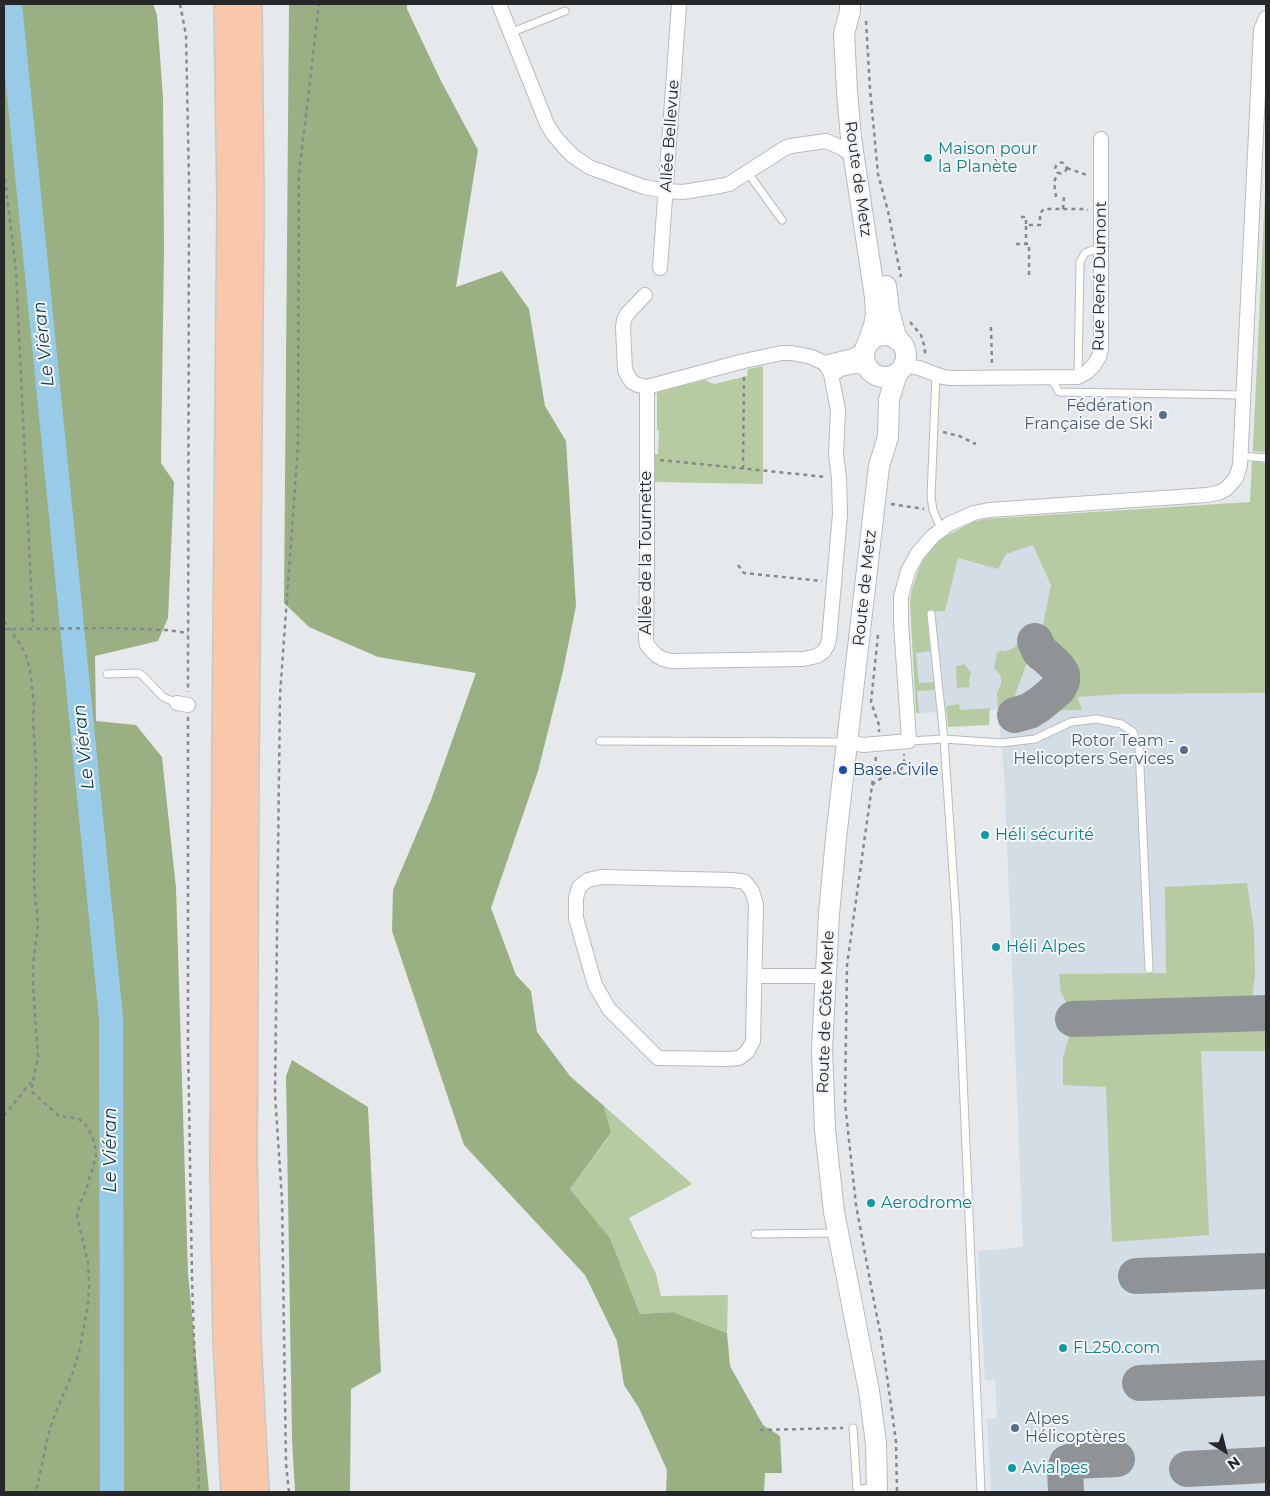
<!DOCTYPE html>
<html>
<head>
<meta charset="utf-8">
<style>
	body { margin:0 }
	#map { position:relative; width:1270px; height:1496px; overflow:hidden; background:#e5e9ec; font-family:Montserrat,sans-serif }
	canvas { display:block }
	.frame { position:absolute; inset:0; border:5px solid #262728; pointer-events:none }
	.north { position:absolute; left:1200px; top:1426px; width:50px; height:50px; -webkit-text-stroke:4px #f2f6f9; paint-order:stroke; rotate:144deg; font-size:14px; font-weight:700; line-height:20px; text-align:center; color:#262728 }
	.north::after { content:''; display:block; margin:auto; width:18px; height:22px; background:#262728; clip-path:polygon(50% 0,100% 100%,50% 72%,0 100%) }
</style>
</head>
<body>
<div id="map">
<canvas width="1270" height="1496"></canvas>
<div class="frame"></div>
<div class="north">N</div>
</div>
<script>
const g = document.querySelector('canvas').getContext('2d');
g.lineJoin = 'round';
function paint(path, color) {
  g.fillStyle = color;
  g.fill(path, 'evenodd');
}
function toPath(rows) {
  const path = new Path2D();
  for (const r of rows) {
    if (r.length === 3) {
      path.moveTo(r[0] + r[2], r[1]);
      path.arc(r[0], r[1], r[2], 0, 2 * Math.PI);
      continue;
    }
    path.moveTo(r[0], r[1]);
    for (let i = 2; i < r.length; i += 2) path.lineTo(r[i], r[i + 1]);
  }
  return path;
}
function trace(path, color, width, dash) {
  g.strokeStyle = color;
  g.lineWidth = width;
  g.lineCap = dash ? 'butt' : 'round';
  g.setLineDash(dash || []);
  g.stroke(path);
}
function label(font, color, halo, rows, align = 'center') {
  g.font = font + ' Montserrat,sans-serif';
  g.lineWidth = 4;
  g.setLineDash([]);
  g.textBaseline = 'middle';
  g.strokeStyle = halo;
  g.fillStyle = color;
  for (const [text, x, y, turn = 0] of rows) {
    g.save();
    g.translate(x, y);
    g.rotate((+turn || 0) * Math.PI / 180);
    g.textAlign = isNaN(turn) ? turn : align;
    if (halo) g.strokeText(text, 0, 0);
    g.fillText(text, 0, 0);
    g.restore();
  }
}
const built = toPath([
	[1266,172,1266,1492,991,1492,987,1419,997,1418,995,1380,985,1380,978,1251,1023,1247,1004,769,998,710,916,713,910,603,912,589,921,563,935,544,946,536,973,522,985,519,1250,502]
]);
const green = toPath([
	[1266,172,1266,452,1253,451],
	[763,366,763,484,654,482,651,455,658,454,659,431,657,430,657,392,705,380,714,384,747,376,748,369],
	[1252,461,1266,463,1266,693,1121,694,1077,697,1082,710,1064,710,1046,715,1025,725,1026,721,1035,713,1054,702,1064,693,1068,684,1069,674,1065,665,1058,657,1049,651,1040,639,1051,585,1033,545,1006,554,998,569,958,558,945,611,927,612,930,651,916,653,919,683,934,682,934,690,917,691,919,713,916,713,910,603,912,589,921,563,935,544,946,536,973,522,985,519,1250,502],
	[1028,642,1032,643,1033,647,1005,722,999,726,997,693,1001,684,1001,679,1000,675,994,668,997,652,1003,650,1004,652,1015,647,1015,645],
	[965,664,971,673,969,681,970,687,957,688,956,666],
	[1041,668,1048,669,1051,673,1052,682,1047,691,1032,703,1027,704,1026,702,1025,698,1031,689,1039,692,1050,678,1040,671],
	[959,704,960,710,990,708,989,725,948,727,946,706],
	[1247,883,1254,930,1255,975,1252,999,1077,1007,1067,1003,1061,993,1059,974,1166,973,1165,887],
	[1263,1021,1266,1023,1266,1051,1201,1051,1209,1235,1112,1242,1106,1087,1063,1085,1063,1058,1069,1037,1087,1028],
	[604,1106,692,1184,629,1218,656,1274,661,1296,728,1295,727,1333,673,1312,640,1314,610,1238,570,1189,611,1134]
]);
const forest = toPath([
	[4,4,153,4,157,15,163,98,164,249,161,463,174,482,168,618,158,641,95,656,96,721,136,725,162,757,176,888,188,1273,209,1492,4,1492],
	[289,4,407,4,407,9,440,79,478,150,456,287,502,271,529,309,545,406,566,441,576,606,563,671,538,771,491,908,516,975,531,991,537,1032,570,1076,604,1106,611,1133,570,1189,610,1238,640,1314,673,1312,727,1333,730,1366,763,1425,780,1436,782,1473,765,1473,764,1492,666,1492,667,1470,639,1408,624,1385,617,1341,585,1275,464,1145,392,931,393,890,431,800,476,673,378,657,309,627,284,603],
	[292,1060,368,1107,381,1372,351,1389,350,1492,295,1492,292,1439,286,1076]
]);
const river = toPath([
	[10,4,111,1018,112,1492]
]);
const taxiway = toPath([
	[1015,715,1029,711,1040,704,1058,689,1062,681,1062,674,1058,668,1047,657,1040,652,1035,641],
	[1073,1019,1266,1013],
	[1136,1276,1266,1271],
	[1140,1383,1266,1378],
	[1187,1469,1266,1465],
	[1066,1492,1065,1469,1067,1463,1072,1461,1117,1459]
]);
const path = toPath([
	[180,4,186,35,189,182,188,692],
	[866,21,870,89,878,174,888,211,901,277],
	[1061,168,5.5],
	[1067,168,1087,175],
	[4,171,16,272,33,627],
	[1056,197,1054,182,1058,172],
	[1063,209,1064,197],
	[1021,217,1026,217,1026,225],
	[1016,244,1026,244],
	[1029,275,1029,244,1026,244,1026,225,1040,225,1040,213,1044,209,1086,209,1088,210],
	[910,322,921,335,925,348,925,356],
	[991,327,992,365],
	[943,432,959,436,976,444],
	[660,460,826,477],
	[743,469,744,373],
	[891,504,924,509],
	[738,565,744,573,822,581],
	[4,621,20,644,26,655,30,670,34,704,33,722,36,763,34,884,38,924,33,967,33,985,38,1057,31,1091,59,1116,79,1119,85,1124,91,1134,95,1145,96,1156,86,1190,80,1203,77,1217,88,1262,89,1286,88,1304,80,1348,73,1372,54,1417,48,1436,36,1492],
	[4,629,112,628,166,630,188,633],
	[878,635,871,702,879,725,879,732],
	[188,717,188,1043,192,1279,199,1492],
	[876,757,847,965,845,1103,856,1205,871,1286,882,1342,893,1419,896,1442,897,1492],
	[872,785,880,779,899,771,904,765,904,754],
	[4,1116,31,1082],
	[760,1430,843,1428],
	[289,1492,286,1464,282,1200,275,1094,280,695,298,445,299,174,319,4]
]);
const lane = toPath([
	[510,33,565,11],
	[748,173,782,220],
	[936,375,931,497,933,510,941,529],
	[1078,377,1080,262,1085,253,1090,251,1101,248],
	[1051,378,1059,392,1244,395],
	[1240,456,1266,458],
	[931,614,944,739,956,916,981,1492],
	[107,674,138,673,142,675,163,697,177,703],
	[600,741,845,742],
	[909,741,944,739,1001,743,1035,739,1071,722,1097,719,1121,724,1133,732,1139,746,1149,969],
	[755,1234,837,1233],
	[853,1428,857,1489,875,1488]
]);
const street = toPath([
	[499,4,547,124,553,134,565,148,573,156,589,167,644,187,666,191,683,192,720,186,729,184,785,148,791,146,826,141,842,148,854,157],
	[660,268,679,4],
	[645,295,627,314,624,320,623,327,625,370,628,376,632,382,638,385,647,387,744,361,782,353,792,353,812,357,824,363,828,368,831,374,838,410,836,454,839,478,840,514,829,640,827,646,824,651,817,656,803,659,671,661,663,659,656,655,647,645,646,639,647,563,647,387],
	[824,363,853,356,865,349],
	[904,365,919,368,943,377,951,378,1078,377,1087,372,1094,365,1099,357,1101,349,1101,139],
	[834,373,841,369,855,366,867,367],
	[177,703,188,705],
	[847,742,863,745,909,741,901,623,901,597,908,571,918,553,933,536,949,524,974,513,989,510,1207,495,1218,493,1226,489,1236,478,1240,465,1261,30,1266,18],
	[601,877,733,880,745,882,752,891,756,904,753,1041,747,1052,739,1058,728,1059,658,1058,609,1009,595,985,576,918,576,898,579,887,588,880,601,877],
	[755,976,827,976]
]);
const secondary = toPath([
	[850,4,850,11,844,34,847,91,851,138,875,297,876,314,874,326,867,345],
	[886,286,889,311,897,340],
	[885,356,21],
	[877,1492,876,1443,869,1391,834,1212,825,1130,822,1049,829,914,836,838,879,466,888,437,889,400,897,373]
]);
const highway = toPath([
	[227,4,230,201,225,747,223,1170,226,1339,234,1492],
	[249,4,251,207,246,757,244,1158,248,1342,256,1492]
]);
const markers = [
	[928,158,5,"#0f9aa8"],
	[1163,415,5,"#5c6f8a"],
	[1184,750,5,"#5c6f8a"],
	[843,770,5,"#1a4fb4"],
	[985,835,5,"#0f9aa8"],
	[996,947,5,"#0f9aa8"],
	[871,1203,5,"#0f9aa8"],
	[1063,1348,5,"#0f9aa8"],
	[1015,1428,5,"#5c6f8a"],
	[1012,1468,5,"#0f9aa8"]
];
const streetNames = [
	["Allée Bellevue",670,136,-86],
	["Route de Metz",858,179,82],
	["Rue René Dumont",1100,276,-89],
	["Allée de la Tournette",646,553,-90],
	["Route de Metz",865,588,-84],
	["Route de Côte Merle",826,1012,-88]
];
const cultureNames = [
	["Maison pour",938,149],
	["la Planète",938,167],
	["Héli sécurité",995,835],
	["Héli Alpes",1006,947],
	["Aerodrome",881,1203],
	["FL250.com",1073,1348],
	["Avialpes",1022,1468]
];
const serviceNames = [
	["Fédération",1153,406],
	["Française de Ski",1153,424],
	["Rotor Team -",1174,741],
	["Helicopters Services",1174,759],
	["Alpes",1025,1419,"left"],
	["Hélicoptères",1025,1437,"left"]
];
const transitNames = [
	["Base Civile",853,770]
];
const waterNames = [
	["Le Viéran",44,344,-96],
	["Le Viéran",84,747,-96],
	["Le Viéran",111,1150,-90]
];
paint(built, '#d3dde5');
paint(green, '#b7cba2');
paint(forest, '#9ab083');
trace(river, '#97cbe7', 24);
trace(taxiway, '#909396', 36);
trace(lane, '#b8bbbe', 9);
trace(street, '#b8bbbe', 16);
trace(secondary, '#b8bbbe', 22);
trace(highway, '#c7c7c7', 28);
trace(path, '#878a8c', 2.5, [4, 4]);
trace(lane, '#fff', 7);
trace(street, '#fff', 14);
trace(secondary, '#fff', 20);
trace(highway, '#f9c8ab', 25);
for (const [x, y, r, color] of markers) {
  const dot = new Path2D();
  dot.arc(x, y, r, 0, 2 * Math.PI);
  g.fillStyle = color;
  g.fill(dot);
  trace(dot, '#f2f6f9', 2);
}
label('16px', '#262728', '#f2f6f9', streetNames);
label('16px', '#0d838f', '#f2f6f9', cultureNames, 'left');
label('16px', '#4e5e75', '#f2f6f9', serviceNames, 'right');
label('16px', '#164399', '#f2f6f9', transitNames, 'left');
label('italic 18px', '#123d51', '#f2f6f9', waterNames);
</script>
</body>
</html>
